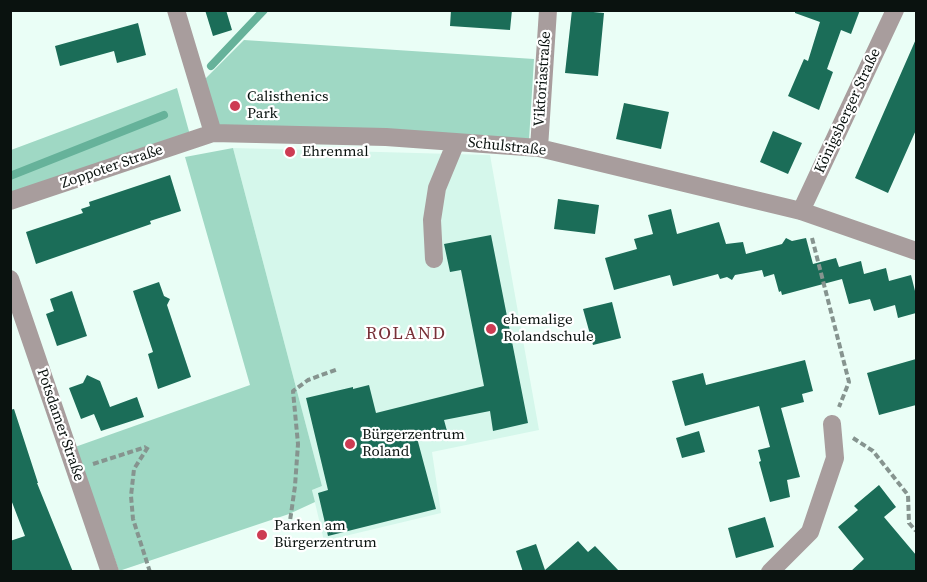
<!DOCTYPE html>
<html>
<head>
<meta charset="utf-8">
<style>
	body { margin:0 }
	#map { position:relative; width:927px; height:582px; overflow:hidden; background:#eafef6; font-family:"Source Serif 4",serif }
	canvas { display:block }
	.frame { position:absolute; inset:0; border:12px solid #0a120f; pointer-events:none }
</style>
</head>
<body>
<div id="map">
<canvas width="927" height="582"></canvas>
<div class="frame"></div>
</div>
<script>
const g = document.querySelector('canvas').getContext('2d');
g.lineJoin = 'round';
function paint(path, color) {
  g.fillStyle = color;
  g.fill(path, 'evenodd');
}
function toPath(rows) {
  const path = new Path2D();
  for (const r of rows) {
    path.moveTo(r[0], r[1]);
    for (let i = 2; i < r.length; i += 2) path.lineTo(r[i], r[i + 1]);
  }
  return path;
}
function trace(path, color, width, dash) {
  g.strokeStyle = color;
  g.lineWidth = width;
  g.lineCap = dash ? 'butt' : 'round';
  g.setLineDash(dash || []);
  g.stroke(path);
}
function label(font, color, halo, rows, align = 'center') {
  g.font = font + ' "Source Serif 4",serif';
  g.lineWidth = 4.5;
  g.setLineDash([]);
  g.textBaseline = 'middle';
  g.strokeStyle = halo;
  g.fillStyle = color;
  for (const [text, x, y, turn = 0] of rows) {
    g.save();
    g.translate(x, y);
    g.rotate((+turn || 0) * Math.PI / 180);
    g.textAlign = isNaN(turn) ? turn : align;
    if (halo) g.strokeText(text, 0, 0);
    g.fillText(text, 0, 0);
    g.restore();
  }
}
const built = toPath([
	[233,148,490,155,539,430,432,452,441,513,324,541,312,490,322,486]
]);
const green = toPath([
	[244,40,534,59,529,140,217,128,203,81],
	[177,88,190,135,11,195,11,150],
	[233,148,322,486,312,490,315,502,289,514,119,571,75,447,250,385,185,157]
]);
const stream = toPath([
	[211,66,264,10],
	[10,176,164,115]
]);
const building = toPath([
	[205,10,226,10,232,30,213,36],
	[451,10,512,10,510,30,450,26],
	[572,10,604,13,598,76,565,73],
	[795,10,860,10,851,34,841,30,827,69,833,72,819,110,788,96,804,59,808,61,820,22,795,13],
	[138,23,146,55,117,63,114,51,60,66,55,46],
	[916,39,916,130,888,193,855,178],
	[624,103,669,112,661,149,616,139],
	[773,131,802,143,788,174,760,162],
	[170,175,181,211,150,221,151,224,36,264,26,232,83,213,81,209,90,206,89,202],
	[558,199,599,205,595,234,554,229],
	[671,209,677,234,719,222,726,244,743,242,746,254,782,244,786,238,792,241,806,238,813,264,836,258,839,267,861,261,864,274,886,268,889,281,911,275,916,295,916,313,898,318,895,305,874,311,870,299,849,304,842,279,782,295,781,291,779,292,774,274,764,277,762,270,735,275,732,280,727,277,720,279,718,274,673,286,670,275,614,290,605,258,637,249,634,239,653,234,648,215],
	[491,235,528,423,493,431,490,411,444,420,447,431,417,438,436,509,328,536,318,493,328,490,306,398,353,387,353,389,369,385,376,413,484,386,461,270,450,272,444,244],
	[159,282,164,296,170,299,167,305,191,377,158,389,148,354,153,352,133,291],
	[72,291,87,336,57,346,46,314,54,311,50,299],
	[612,302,621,338,593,345,583,309],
	[916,359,916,405,879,415,867,373],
	[805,360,813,391,802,394,804,402,781,408,800,477,787,480,790,497,770,502,759,462,761,461,758,450,770,447,759,406,685,426,672,381,703,373,706,385],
	[87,375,100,381,110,407,137,397,144,417,101,431,94,414,81,419,69,388,83,383],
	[14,409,38,483,37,483,73,572,10,572,10,541,25,536,10,497,10,410],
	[699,431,705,452,682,458,676,438],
	[879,485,896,507,884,517,916,555,916,572,850,572,864,559,838,527,858,510,854,506],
	[765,517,774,547,736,558,728,528],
	[578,541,588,552,595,546,620,572,523,572,516,551,536,544,545,570]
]);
const path = toPath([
	[812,238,849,382,839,407],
	[853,438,873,451,908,495,909,523,916,531],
	[148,447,134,469,131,496,133,519,150,572],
	[93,464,146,447],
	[289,528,295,486,298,444,293,391,308,380,338,369]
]);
const minor = toPath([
	[176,10,213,133],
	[539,148,548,10],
	[10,201,213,133,386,137,539,148,801,211,916,251],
	[801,211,895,10],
	[434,259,432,220,437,188,456,142],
	[10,279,110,572],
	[770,572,810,532,835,458,832,424]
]);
const markers = [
	[235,106,6,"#cd3c53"],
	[290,152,6,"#cd3c53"],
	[491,329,6,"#cd3c53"],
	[350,444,6,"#cd3c53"],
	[262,535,6,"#cd3c53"]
];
const streetNames = [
	["Viktoriastraße",543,79,-86],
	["Königsberger Straße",848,111,-65],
	["Schulstraße",507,147,6],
	["Zoppoter Straße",112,167,-19],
	["Potsdamer Straße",60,425,71]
];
const poiNames = [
	["Calisthenics",247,97],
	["Park",247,114],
	["Ehrenmal",302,152],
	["ehemalige",503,320],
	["Rolandschule",503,337],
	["Bürgerzentrum",362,435],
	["Roland",362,452],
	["Parken am",274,526],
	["Bürgerzentrum",274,543]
];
const quarterNames = [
	["ROLAND",406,334]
];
paint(built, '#d5f7eb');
paint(green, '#9fd8c4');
trace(stream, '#66b29a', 8);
paint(building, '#1b6d58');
trace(path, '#86948f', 4, [6, 3]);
trace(minor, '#a89d9d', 18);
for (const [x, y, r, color] of markers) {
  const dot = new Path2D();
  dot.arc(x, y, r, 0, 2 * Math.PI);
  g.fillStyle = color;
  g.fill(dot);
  trace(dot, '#fff', 2);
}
label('15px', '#0a120f', '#fff', streetNames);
label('15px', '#0a120f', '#fff', poiNames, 'left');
g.letterSpacing = '1.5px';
label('18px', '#773037', '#fff', quarterNames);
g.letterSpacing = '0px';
</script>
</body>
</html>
